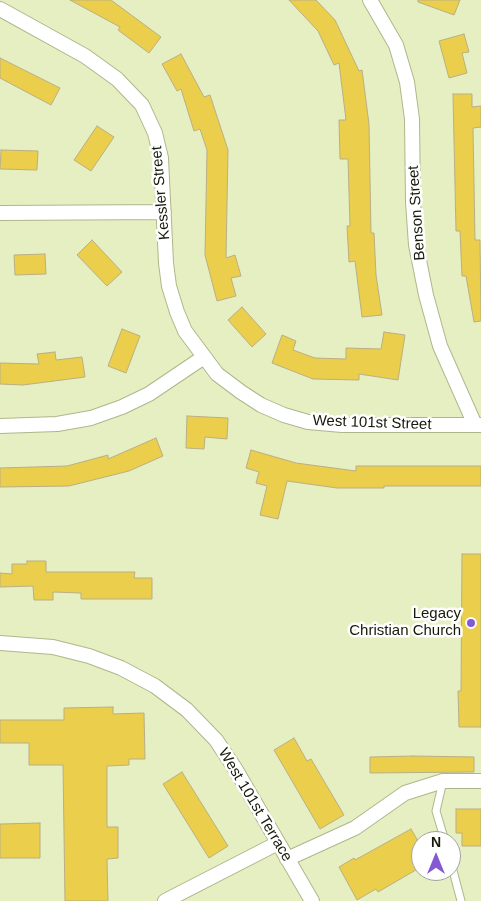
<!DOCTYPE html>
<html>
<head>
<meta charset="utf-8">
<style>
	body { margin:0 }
	#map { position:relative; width:481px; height:901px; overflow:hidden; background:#e6efc2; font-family:Helvetica,sans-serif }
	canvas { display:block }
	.north { position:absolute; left:411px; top:831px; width:50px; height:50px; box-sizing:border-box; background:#fff; border:1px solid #a2a39d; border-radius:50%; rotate:0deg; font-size:14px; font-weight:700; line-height:20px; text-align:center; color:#171909 }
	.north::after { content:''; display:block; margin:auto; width:18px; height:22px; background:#8459d3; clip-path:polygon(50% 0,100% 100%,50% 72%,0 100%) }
</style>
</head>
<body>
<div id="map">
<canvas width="481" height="901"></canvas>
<div class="north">N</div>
</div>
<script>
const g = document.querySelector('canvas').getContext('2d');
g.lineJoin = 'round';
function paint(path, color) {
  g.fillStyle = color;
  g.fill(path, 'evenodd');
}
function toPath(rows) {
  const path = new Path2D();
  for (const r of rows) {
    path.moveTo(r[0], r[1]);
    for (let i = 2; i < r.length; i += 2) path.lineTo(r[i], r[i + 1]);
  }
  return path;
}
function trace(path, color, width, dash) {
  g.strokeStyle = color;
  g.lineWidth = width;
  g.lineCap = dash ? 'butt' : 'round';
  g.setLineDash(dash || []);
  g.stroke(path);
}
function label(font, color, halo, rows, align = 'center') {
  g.font = font + ' Helvetica,sans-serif';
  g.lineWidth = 5;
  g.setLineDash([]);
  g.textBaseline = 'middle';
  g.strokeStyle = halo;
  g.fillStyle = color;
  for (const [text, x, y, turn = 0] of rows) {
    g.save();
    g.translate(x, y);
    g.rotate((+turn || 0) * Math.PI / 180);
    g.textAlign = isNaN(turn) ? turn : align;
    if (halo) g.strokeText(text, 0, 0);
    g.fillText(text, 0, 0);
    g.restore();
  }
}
const building = toPath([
	[70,0,111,0,161,37,149,53,118,30,120,27,70,0],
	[289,0,316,0,335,20,359,71,362,70,369,124,371,233,374,233,376,275,382,315,362,317,355,261,349,262,347,226,350,226,348,159,340,159,339,120,346,120,339,63,334,65,318,31,289,0],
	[418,0,460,0,454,15,418,2,418,0],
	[464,34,469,52,462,53,467,73,449,78,439,41,464,34],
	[181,54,204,97,210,95,228,150,226,258,235,255,241,276,231,278,236,296,217,301,205,255,207,150,200,129,194,131,181,89,177,91,162,64,181,54],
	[0,58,60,88,51,105,0,78,0,58],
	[453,94,472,94,472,107,481,106,481,127,473,128,475,240,480,240,481,321,474,322,466,276,462,276,460,231,456,231,453,94],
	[97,126,114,137,91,171,74,160,97,126],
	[1,150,38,151,37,170,0,169,1,150],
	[92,240,122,272,107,286,77,255,92,240],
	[45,254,46,274,15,275,14,255,45,254],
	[242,307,266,334,252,347,228,320,242,307],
	[122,329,140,336,126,373,108,366,122,329],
	[384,332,405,335,398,380,359,374,359,380,313,379,272,363,282,335,296,341,293,350,315,358,346,359,346,348,381,349,384,332],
	[55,352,56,360,82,357,85,377,23,385,0,384,0,363,39,364,37,354,55,352],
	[187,416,228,418,227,439,205,437,204,449,186,448,187,416],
	[156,438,163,456,129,471,69,486,0,487,0,468,67,466,108,455,108,459,156,438],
	[251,450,296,463,356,471,356,466,481,466,481,486,384,486,384,488,337,488,287,481,278,519,260,515,267,486,256,483,259,472,246,468,251,450],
	[462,554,481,554,481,727,459,727,458,691,461,691,462,554],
	[27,561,46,561,46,572,135,572,134,578,152,578,152,599,81,599,81,593,53,592,53,600,34,600,33,586,0,587,0,573,12,574,12,564,27,564,27,561],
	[113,707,113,714,144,713,145,759,129,759,129,765,107,766,107,827,118,827,118,858,107,859,108,901,65,901,63,765,29,765,29,743,0,743,0,720,64,720,64,708,113,707],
	[294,738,307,761,311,759,344,815,320,829,274,750,294,738],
	[413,756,474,757,474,772,370,773,370,757,413,756],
	[182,772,228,846,209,858,163,784,182,772],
	[456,809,481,809,481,846,462,846,462,833,456,833,456,809],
	[40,823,40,858,0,858,0,824,40,823],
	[411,829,421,846,421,867,378,892,376,889,357,900,339,867,354,858,355,860,411,829]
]);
const service = toPath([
	[443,781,436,811,445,841],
	[451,863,461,901]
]);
const minor = toPath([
	[370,0,396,45,407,82,412,119,413,202,416,245,426,295,440,346,475,425],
	[0,9,85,56,117,79,142,105,155,133,161,158,166,263,169,286,177,312,185,331,217,374,241,392,261,405,284,415,308,422,342,425,481,425],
	[0,213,164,212],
	[0,426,57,424,91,418,122,407,149,394,204,357],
	[0,643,53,647,89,656,121,668,155,686,187,710,216,740,236,770,312,901],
	[287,859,355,828,405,793,443,781,481,781],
	[165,901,278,843]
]);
const markers = [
	[471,623,5,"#8459d3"]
];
const streetNames = [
	["Kessler Street",161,193,-95],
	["Benson Street",417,213,-94],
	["West 101st Street",372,423,2],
	["West 101st Terrace",255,805,59]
];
const poiNames = [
	["Legacy",461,614],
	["Christian Church",461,631]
];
paint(building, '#eace4c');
trace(building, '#b9af84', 1);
trace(service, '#aeb78c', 9);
trace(minor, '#aeb78c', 16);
trace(service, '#fff', 7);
trace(minor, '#fff', 14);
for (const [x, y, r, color] of markers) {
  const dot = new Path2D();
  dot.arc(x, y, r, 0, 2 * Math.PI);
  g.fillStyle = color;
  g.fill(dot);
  trace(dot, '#fff', 2);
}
label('15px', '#171909', '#fff', streetNames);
label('15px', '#171909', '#fff', poiNames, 'right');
</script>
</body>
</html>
